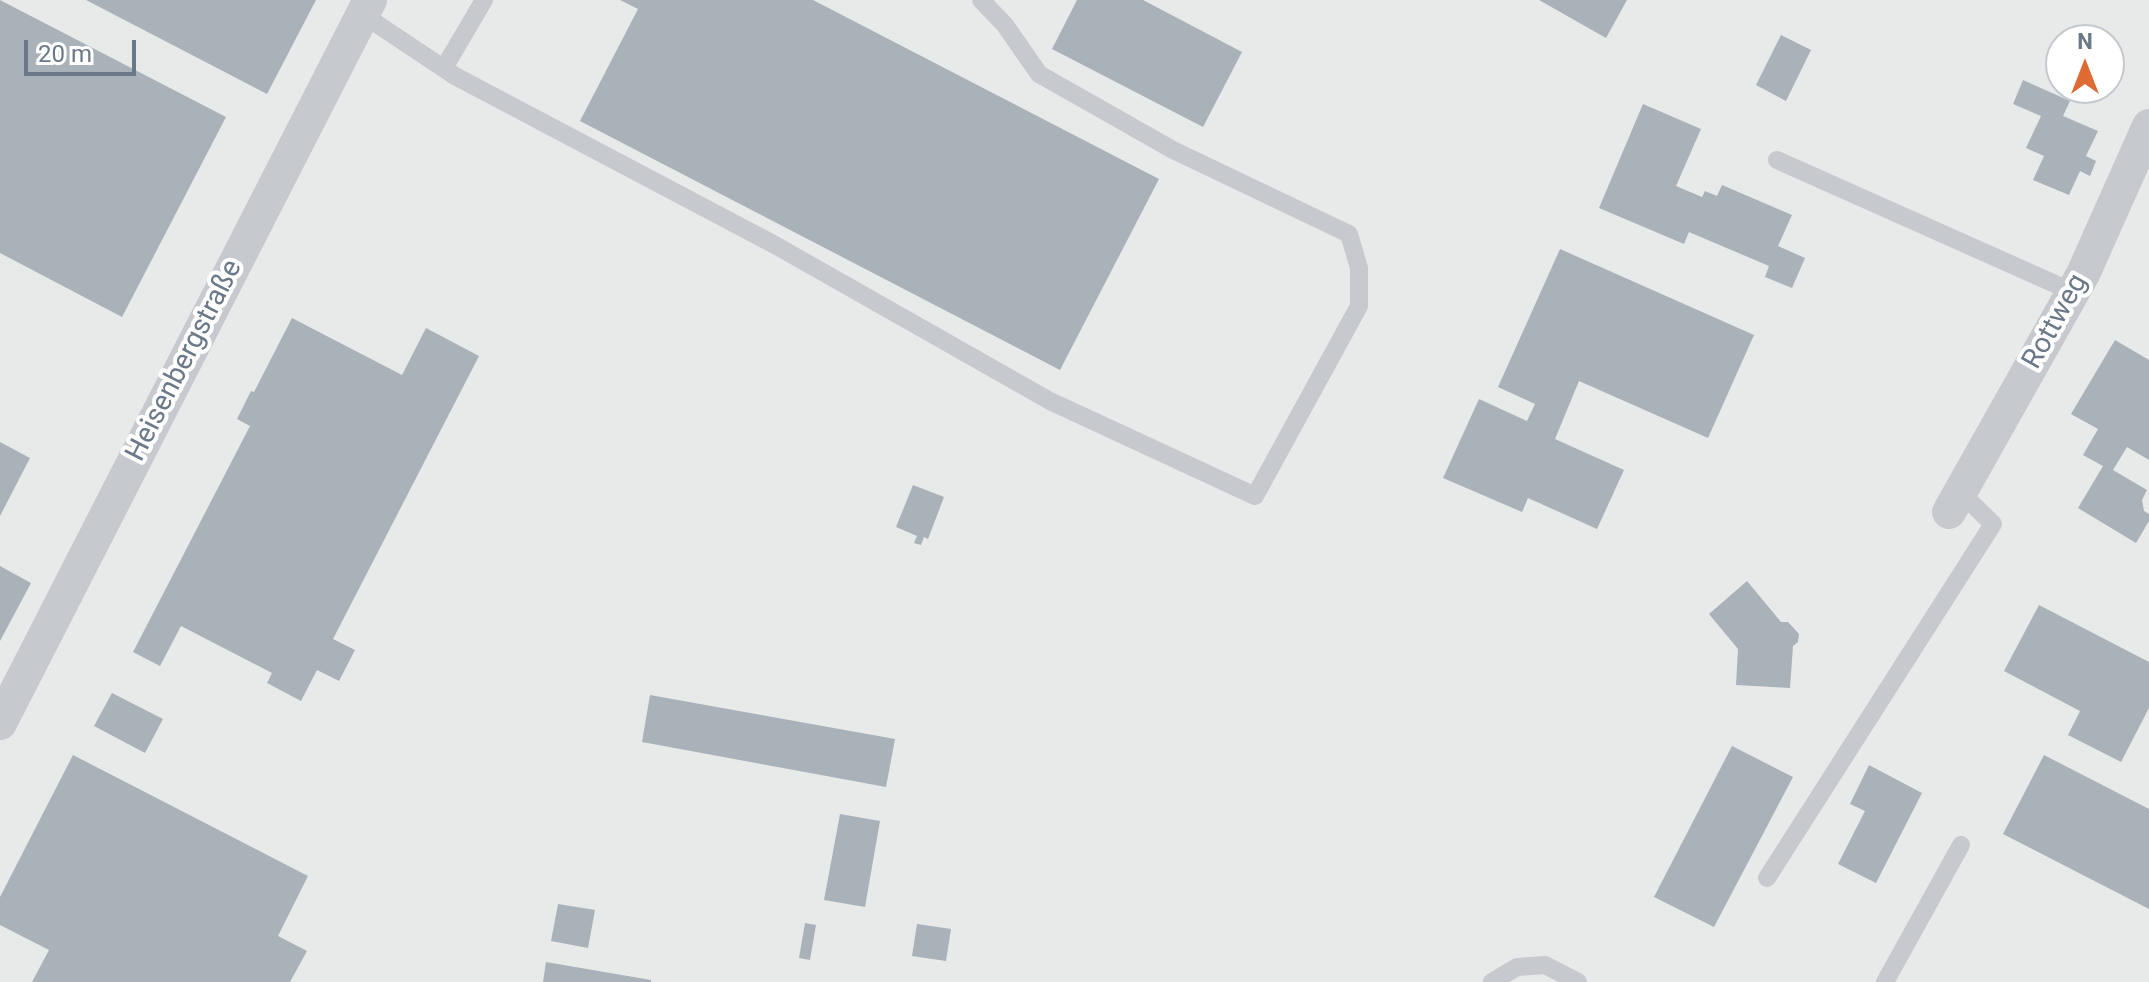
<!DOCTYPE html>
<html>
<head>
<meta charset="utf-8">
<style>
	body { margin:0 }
	#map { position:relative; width:2149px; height:982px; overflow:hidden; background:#fafaf8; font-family:Roboto,sans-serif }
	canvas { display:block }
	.north { position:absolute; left:2045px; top:24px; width:80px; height:80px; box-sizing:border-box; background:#fff; border:2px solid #c3c9cf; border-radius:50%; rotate:0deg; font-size:22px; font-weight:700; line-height:32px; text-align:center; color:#6a7888 }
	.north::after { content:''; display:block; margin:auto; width:28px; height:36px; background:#de6b34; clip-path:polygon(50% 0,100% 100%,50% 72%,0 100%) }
	.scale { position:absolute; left:24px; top:40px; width:112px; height:36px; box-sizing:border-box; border:4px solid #6a7888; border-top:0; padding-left:10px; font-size:24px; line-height:28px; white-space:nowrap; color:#6a7888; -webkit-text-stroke:6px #fff; paint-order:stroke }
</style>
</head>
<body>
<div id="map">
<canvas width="2149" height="982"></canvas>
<div class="north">N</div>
<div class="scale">20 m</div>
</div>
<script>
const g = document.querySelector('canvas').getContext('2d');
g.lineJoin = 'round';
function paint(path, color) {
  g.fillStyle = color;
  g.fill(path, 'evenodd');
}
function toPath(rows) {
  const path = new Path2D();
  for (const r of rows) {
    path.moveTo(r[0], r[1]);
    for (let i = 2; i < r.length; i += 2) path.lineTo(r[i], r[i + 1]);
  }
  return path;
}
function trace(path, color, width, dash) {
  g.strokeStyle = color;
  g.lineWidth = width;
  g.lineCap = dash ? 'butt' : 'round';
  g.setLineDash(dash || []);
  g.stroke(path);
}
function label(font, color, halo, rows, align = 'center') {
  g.font = font + ' Roboto,sans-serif';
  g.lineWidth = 8;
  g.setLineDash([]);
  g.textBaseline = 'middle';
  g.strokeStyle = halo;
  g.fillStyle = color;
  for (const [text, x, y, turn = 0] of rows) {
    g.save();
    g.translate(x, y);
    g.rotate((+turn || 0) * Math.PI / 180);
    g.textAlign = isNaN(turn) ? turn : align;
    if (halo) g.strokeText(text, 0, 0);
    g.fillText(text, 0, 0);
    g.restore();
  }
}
const built = toPath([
	[0,0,2149,0,2149,982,0,982],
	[2061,40,2109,40,2109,88,2061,88]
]);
const building = toPath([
	[0,0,226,117,122,317,0,253],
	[86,0,316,0,267,94],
	[620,0,813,0,1159,179,1060,370,580,121,638,9],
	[1077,0,1143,0,1242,52,1203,127,1052,49],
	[1539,0,1627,0,1606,38],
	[1781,35,1811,50,1786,101,1756,85],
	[2023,80,2070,101,2063,116,2098,131,2086,156,2096,161,2090,176,2080,171,2069,195,2033,180,2044,156,2026,148,2041,116,2013,104],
	[1643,104,1701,129,1676,186,1702,197,1705,191,1717,196,1722,185,1792,215,1778,246,1805,258,1792,288,1765,277,1769,266,1689,232,1684,244,1599,208],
	[1560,249,1754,335,1708,438,1579,381,1555,439,1624,470,1597,529,1528,498,1522,512,1443,478,1479,399,1527,421,1535,404,1498,387],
	[292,318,402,375,426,328,479,356,333,639,355,650,339,681,317,670,301,701,267,683,272,673,181,626,160,666,133,652,250,426,237,419,251,391,254,392],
	[2115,340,2149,360,2149,460,2127,447,2113,470,2147,490,2142,500,2144,511,2149,514,2149,521,2136,543,2078,508,2103,466,2083,455,2098,429,2071,414],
	[0,442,30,458,0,516],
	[913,485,944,497,928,539,924,537,921,545,914,543,917,536,896,527],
	[0,566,31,583,0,641],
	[1747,581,1781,622,1788,622,1799,634,1798,642,1793,646,1790,688,1736,685,1738,649,1709,614],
	[2039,605,2149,662,2149,708,2121,762,2068,735,2080,711,2004,671],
	[112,693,163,719,145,753,94,726],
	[650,695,895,739,886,787,642,742],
	[1732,746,1793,777,1714,927,1654,897],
	[73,755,308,876,278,936,307,951,290,982,32,982,49,950,0,925,0,897],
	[2044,755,2149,809,2149,909,2003,834],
	[1869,765,1922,793,1876,883,1838,864,1865,811,1850,804],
	[840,814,880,821,865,907,824,900],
	[558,904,595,910,588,948,551,941],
	[805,923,816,925,810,960,799,958],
	[917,924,951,929,946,961,912,956],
	[546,962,651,980,651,982,543,982]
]);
const lane = toPath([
	[362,14,455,76,775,245,1050,401,1255,496,1359,306,1359,268,1349,234,1173,150,1039,74,1005,25,981,0],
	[444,68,484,0],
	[1777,160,2073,292],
	[1767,878,1993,524,1960,492],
	[1492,982,1517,967,1545,965,1578,982],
	[1885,982,1961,845]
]);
const street = toPath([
	[1949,512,2083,274,2149,126],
	[0,723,370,0]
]);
const streetNames = [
	["Rottweg",2056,322,-61],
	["Heisenbergstraße",185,361,-63]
];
paint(built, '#e8e9e9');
paint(building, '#aab2b9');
trace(lane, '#c6c9cd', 18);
trace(street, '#c6c9cd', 34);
label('28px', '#6a7888', '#fff', streetNames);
</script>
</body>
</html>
